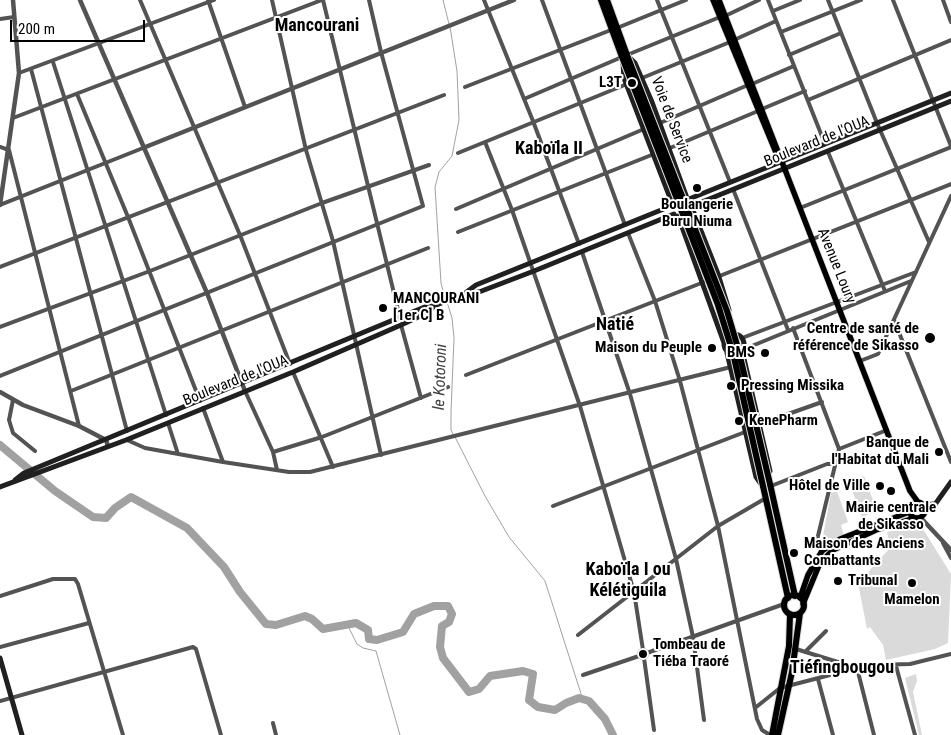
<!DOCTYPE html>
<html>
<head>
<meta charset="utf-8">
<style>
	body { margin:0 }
	#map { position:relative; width:951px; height:735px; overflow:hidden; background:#fff; font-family:"Roboto Condensed",sans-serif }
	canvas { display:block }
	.scale { position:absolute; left:10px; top:20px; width:135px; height:22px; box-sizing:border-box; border:2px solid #000; border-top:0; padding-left:6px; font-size:15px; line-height:18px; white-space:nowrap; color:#000; -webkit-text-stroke:4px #fff; paint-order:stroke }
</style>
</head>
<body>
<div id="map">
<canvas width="951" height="735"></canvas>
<div class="scale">200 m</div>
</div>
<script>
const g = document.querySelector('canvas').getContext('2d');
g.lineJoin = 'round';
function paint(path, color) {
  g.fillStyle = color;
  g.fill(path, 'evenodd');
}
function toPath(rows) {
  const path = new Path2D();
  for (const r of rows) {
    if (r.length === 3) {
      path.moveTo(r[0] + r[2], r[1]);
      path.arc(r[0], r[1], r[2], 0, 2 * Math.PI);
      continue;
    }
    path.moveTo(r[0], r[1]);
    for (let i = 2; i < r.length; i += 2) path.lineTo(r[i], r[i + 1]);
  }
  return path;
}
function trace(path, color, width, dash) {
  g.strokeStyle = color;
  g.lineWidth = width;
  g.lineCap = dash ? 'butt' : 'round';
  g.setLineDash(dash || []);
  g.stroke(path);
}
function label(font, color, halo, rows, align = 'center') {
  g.font = font + ' "Roboto Condensed",sans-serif';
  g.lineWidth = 4;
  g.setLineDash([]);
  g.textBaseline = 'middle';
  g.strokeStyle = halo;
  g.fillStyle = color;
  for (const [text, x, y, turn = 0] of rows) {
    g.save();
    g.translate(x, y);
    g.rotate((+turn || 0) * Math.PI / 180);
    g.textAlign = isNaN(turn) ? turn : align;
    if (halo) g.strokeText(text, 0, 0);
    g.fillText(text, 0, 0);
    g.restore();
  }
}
const green = toPath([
	[864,476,877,511,862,517,849,482],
	[837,491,848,522,841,525,844,536,831,541,823,536,831,493],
	[917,526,923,529,951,574,948,643,935,649,886,660,883,645,870,627,867,629,858,583,890,548,887,532],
	[916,674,917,681,913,692,922,735,919,735,905,678]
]);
const stream = toPath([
	[443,0,449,24],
	[445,298,441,283,435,187,439,172,452,156,459,120,457,71,450,27],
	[447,302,452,318,454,338,451,411,451,430,453,434],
	[455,437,485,496,509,537,545,581,583,700],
	[347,624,357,644,363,648,376,651,400,735]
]);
const river = toPath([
	[0,445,55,491,93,517,106,518,115,508,131,497,187,528,224,567,240,592,266,624,276,625,305,616,312,619,323,629,356,623,368,630,369,639,377,640,403,632,414,614,434,606,448,606,452,614,449,622,442,626,440,647,443,658,469,692,479,689,490,676,523,671,533,674,529,700,538,707,555,710,566,703,579,698,589,701,605,719,613,735]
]);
const minor = toPath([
	[140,0,240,235,290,364],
	[208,0,245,107],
	[272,0,306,150,333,241,381,455],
	[323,0,400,318],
	[484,0,533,121,579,244],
	[542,0,625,225],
	[657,0,730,182],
	[768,0,825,144],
	[828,0,877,123,929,242],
	[893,0,951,146],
	[943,0,951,22],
	[773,11,800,0],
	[725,16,759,0],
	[0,19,14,17],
	[617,28,686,0],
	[781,32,861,0],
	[734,40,776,21],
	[627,55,720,17],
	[789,55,841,33],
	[53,62,166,415],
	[31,69,127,431],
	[19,73,214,0],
	[642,78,730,42],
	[752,84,794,66],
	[465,87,611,30],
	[77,94,128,217,200,401],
	[524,99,622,57],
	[808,100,951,40],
	[762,109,805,91],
	[13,118,322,0],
	[660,123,748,85],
	[485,142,512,210,580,406,634,592,643,650],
	[0,147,9,150,79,426],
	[670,148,758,111],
	[828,152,885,291],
	[458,153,627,84],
	[733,189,788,330],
	[0,205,143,148],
	[800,208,951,147],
	[456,209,644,129],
	[458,232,654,154],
	[628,233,655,301,680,381,718,526,757,719,762,730,770,735],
	[582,252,630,394,676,559,693,637,704,720],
	[0,267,444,95],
	[717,277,951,184],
	[894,320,951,462],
	[401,325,421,398],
	[0,327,150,271,322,203,429,165],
	[793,328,839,449,817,540,822,551],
	[742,338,916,272],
	[742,350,911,281],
	[860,361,878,354,951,196],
	[293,372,333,467],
	[466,375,704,282],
	[0,376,423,206,381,52,369,0],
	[71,391,428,248],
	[245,391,273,452,277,470],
	[13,400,9,420,13,433,35,451],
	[203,408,223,462],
	[168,423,178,454],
	[760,424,822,402],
	[127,440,145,448,223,462,289,472,310,472,731,367],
	[839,449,887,430],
	[273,452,322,437,448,387],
	[771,486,827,464,834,464],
	[553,506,745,432],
	[943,543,951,558],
	[0,596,53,579,75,579,78,584,123,735],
	[578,635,718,526,766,498],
	[0,647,89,623],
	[796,649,857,668,874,735],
	[643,654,4],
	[805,652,826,631],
	[647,653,784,604],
	[644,658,654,730],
	[896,666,915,735],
	[583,675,639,656],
	[818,679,833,735],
	[0,701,193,647,196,649,221,735],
	[755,708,780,688,857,668,875,665,910,664,951,654],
	[273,723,276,735]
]);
const tertiary = toPath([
	[80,0,207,293,245,391],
	[143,148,514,0],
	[0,205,19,73,13,0],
	[0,392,23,405,79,426,106,440,108,446],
	[921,518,951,550]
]);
const secondary = toPath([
	[628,56,635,63,652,102,687,198],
	[623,63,624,78,672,203],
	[689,199,951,93],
	[692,206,951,101],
	[692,208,718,274,729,310],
	[678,216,724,343],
	[465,294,479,292,534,271,674,214],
	[734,344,10],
	[742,350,770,471],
	[727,353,756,477,761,484],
	[15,480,24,473,427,306,434,306,464,294,476,285,671,206],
	[0,487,126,440,293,372,401,325,429,312,434,306],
	[923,505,933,504],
	[925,511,936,503,951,482],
	[0,658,22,735]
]);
const primary = toPath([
	[713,0,779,160],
	[719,0,910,491,918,502],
	[917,510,8],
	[800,598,808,575,822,551,840,539,909,512],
	[803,604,820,563,833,550,876,530,914,518]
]);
const trunk = toPath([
	[601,0,622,57],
	[607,0,627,55],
	[770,484,795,596],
	[763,486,788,598],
	[794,605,10],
	[772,735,789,646,790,614],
	[778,735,792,672,800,613]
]);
const trunkBridge = toPath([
	[627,55,727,311,738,348,770,484],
	[622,57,718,305,733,353,763,486]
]);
const markers = [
	[632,83,5,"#000"],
	[697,188,5,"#000"],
	[383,308,5,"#000"],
	[930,338,6,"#000"],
	[712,348,5,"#000"],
	[765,353,5,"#000"],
	[731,386,5,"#000"],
	[739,421,5,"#000"],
	[939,452,5,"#000"],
	[880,486,5,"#000"],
	[891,491,5,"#000"],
	[794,553,5,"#000"],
	[838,581,5,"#000"],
	[912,583,5,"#000"],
	[643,654,5,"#000"]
];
const poiNames = [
	["L3T",622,83],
	["Boulangerie",697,205,"center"],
	["Buru Niuma",697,222,"center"],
	["MANCOURANI",393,299,"left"],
	["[1er C] B",393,316,"left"],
	["Centre de santé de",919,329],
	["référence de Sikasso",919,346],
	["Maison du Peuple",702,348],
	["BMS",755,353],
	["Pressing Missika",741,386,"left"],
	["KenePharm",749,421,"left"],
	["Banque de",929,443],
	["l'Habitat du Mali",929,460],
	["Hôtel de Ville",870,486],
	["Mairie centrale",891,508,"center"],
	["de Sikasso",891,525,"center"],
	["Maison des Anciens",804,544,"left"],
	["Combattants",804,561,"left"],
	["Tribunal",848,581,"left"],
	["Mamelon",912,600,"center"],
	["Tombeau de",653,645,"left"],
	["Tiéba Traoré",653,662,"left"]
];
const streetNames = [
	["Voie de Service",671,120,69],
	["Boulevard de l'OUA",817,142,-22],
	["Avenue Loury",836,266,68],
	["Boulevard de l'OUA",236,381,-22]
];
const waterNames = [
	["le Kotoroni",441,377,-88]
];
const quarterNames = [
	["Mancourani",317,26],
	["Kaboïla II",549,149],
	["Natié",615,325],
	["Kaboïla I ou",628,570],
	["Kélétiguila",628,591],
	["Tiéfingbougou",842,668]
];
paint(green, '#dadada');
trace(stream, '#a1a1a1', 1);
trace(river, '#a1a1a1', 8);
trace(primary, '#dbdbdb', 7);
trace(trunk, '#dbdbdb', 8);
trace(minor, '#535353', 4);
trace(tertiary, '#535353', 4.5);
trace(secondary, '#202020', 5);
trace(primary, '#000', 5.5);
trace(trunk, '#000', 6);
trace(trunkBridge, '#dbdbdb', 8, []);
trace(trunkBridge, '#000', 6);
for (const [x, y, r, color] of markers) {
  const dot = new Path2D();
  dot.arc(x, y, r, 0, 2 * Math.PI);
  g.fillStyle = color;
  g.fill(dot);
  trace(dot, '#fff', 2);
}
label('bold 15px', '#000', '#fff', poiNames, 'right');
label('15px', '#000', '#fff', streetNames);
label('italic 16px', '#424242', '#fff', waterNames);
label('bold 18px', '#000', '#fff', quarterNames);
</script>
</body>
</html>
